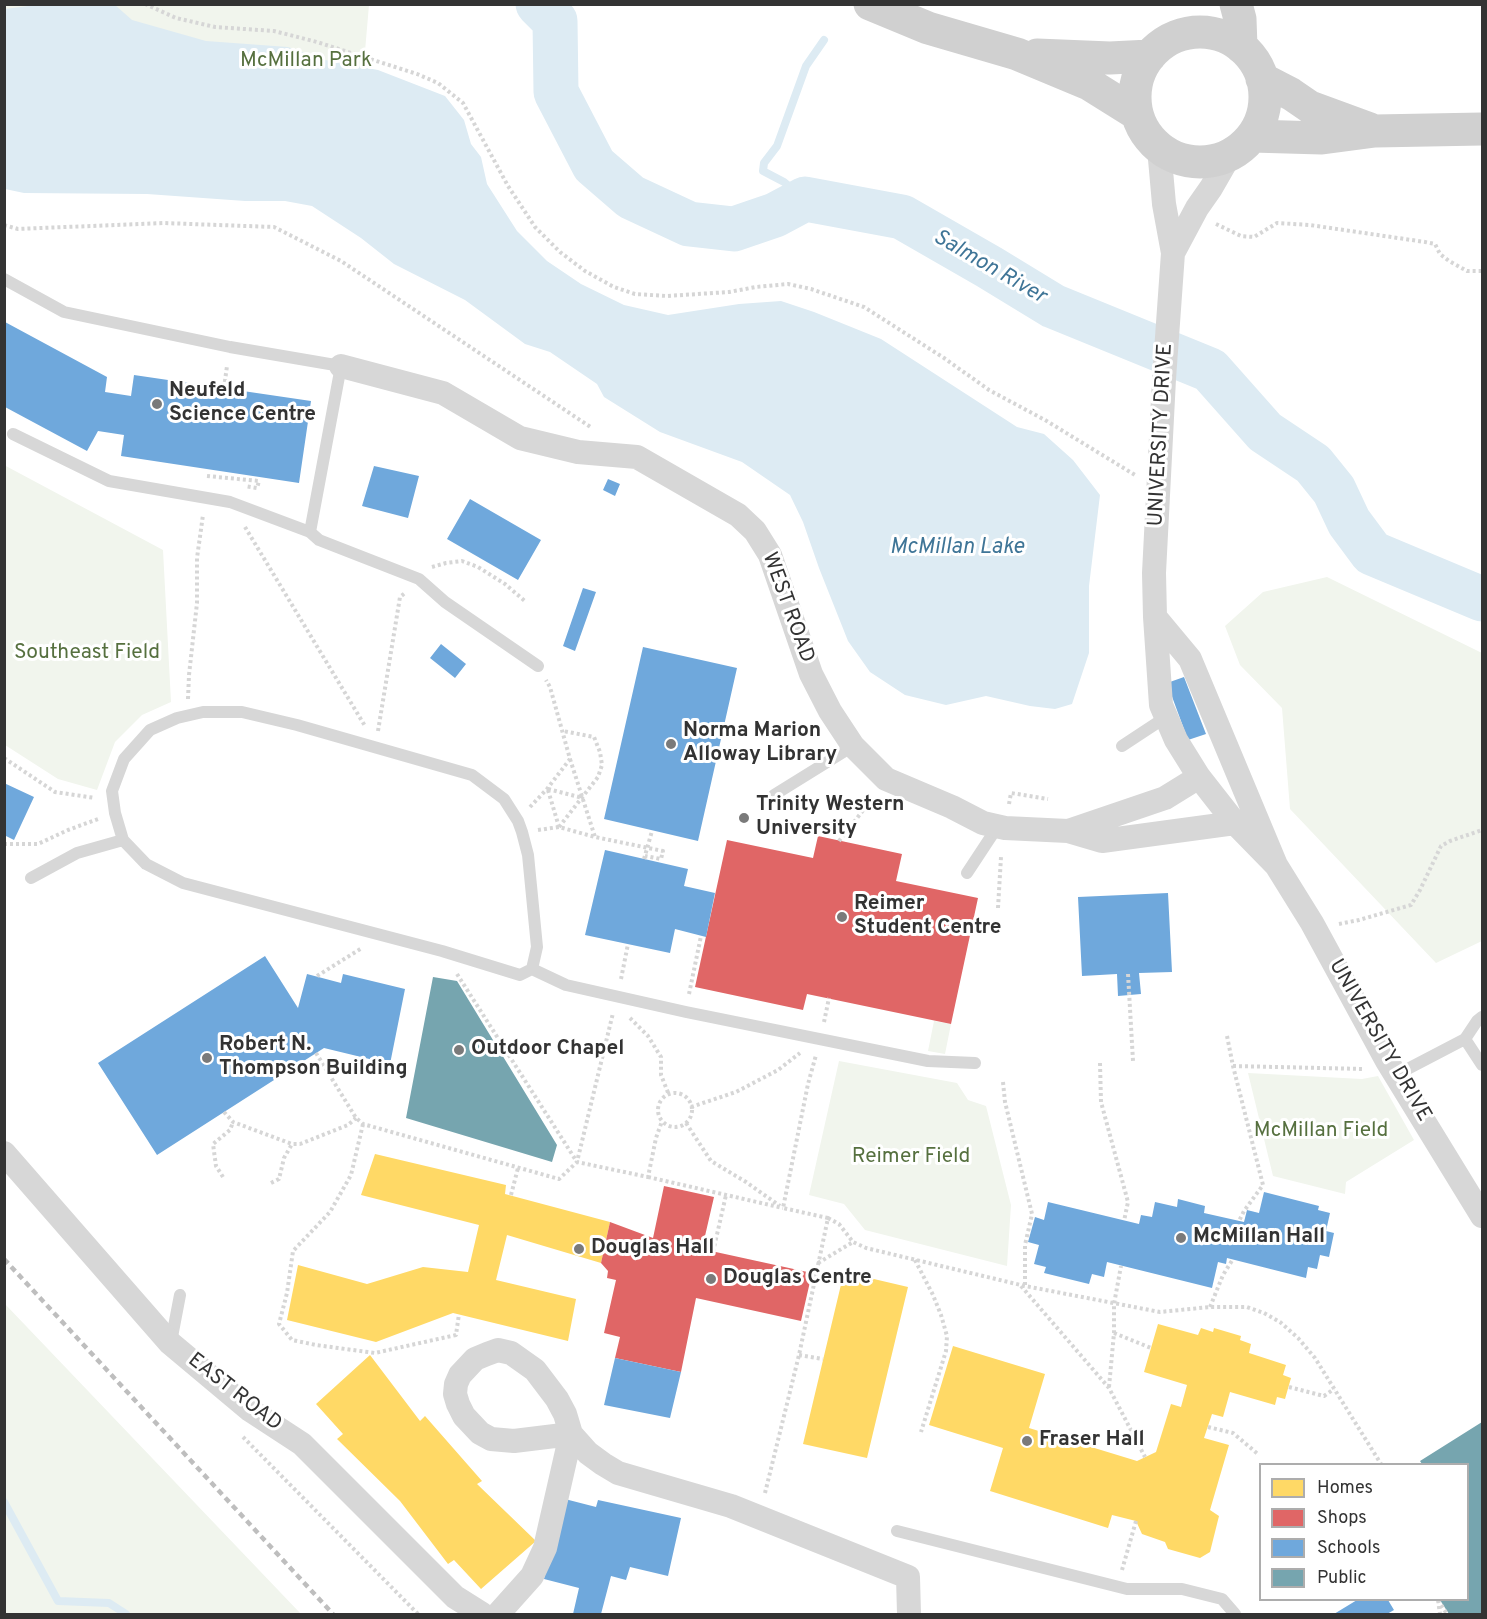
<!DOCTYPE html>
<html>
<head>
<meta charset="utf-8">
<style>
	body { margin:0 }
	#map { position:relative; width:1487px; height:1619px; overflow:hidden; background:#fff; font-family:Overpass,sans-serif }
	canvas { display:block }
	.frame { position:absolute; inset:0; border:6px solid #333; pointer-events:none }
	.legend { position:absolute; left:1259px; top:1463px; width:210px; height:138px; box-sizing:border-box; background:#fff; border:2px solid #adadad; margin:0; padding:8px 10px; list-style:none; font-size:18px; color:#333 }
	.legend li { display:flex; align-items:center; gap:12px; height:30px }
	.legend b { width:30px; border:2px solid #adadad }
</style>
</head>
<body>
<div id="map">
<canvas width="1487" height="1619"></canvas>
<div class="frame"></div>
<ul class="legend">
<li><b style="height:16px;background:#ffd966"></b>Homes</li>
<li><b style="height:16px;background:#e06666"></b>Shops</li>
<li><b style="height:16px;background:#6fa8dc"></b>Schools</li>
<li><b style="height:16px;background:#76a5af"></b>Public</li>
</ul>
</div>
<script>
const g = document.querySelector('canvas').getContext('2d');
g.lineJoin = 'round';
function paint(path, color) {
  g.fillStyle = color;
  g.fill(path, 'evenodd');
}
function toPath(rows) {
  const path = new Path2D();
  for (const r of rows) {
    if (r.length === 3) {
      path.moveTo(r[0] + r[2], r[1]);
      path.arc(r[0], r[1], r[2], 0, 2 * Math.PI);
      continue;
    }
    path.moveTo(r[0], r[1]);
    for (let i = 2; i < r.length; i += 2) path.lineTo(r[i], r[i + 1]);
  }
  return path;
}
function trace(path, color, width, dash) {
  g.strokeStyle = color;
  g.lineWidth = width;
  g.lineCap = dash ? 'butt' : 'round';
  g.setLineDash(dash || []);
  g.stroke(path);
}
function label(font, color, halo, rows, align = 'center') {
  g.font = font + ' Overpass,sans-serif';
  g.lineWidth = 6;
  g.setLineDash([]);
  g.textBaseline = 'middle';
  g.strokeStyle = halo;
  g.fillStyle = color;
  for (const [text, x, y, turn = 0] of rows) {
    g.save();
    g.translate(x, y);
    g.rotate((+turn || 0) * Math.PI / 180);
    g.textAlign = isNaN(turn) ? turn : align;
    if (halo) g.strokeText(text, 0, 0);
    g.fillText(text, 0, 0);
    g.restore();
  }
}
const green = toPath([
	[5,5,369,5,358,132,5,53],
	[4,465,163,550,171,702,142,715,115,742,97,790,58,779,5,745],
	[1327,577,1482,653,1482,941,1436,963,1290,809,1282,708,1240,665,1225,626,1263,592],
	[934,1021,951,1024,945,1054,928,1051],
	[839,1061,957,1083,968,1100,986,1106,1011,1205,1007,1266,865,1230,844,1204,809,1195],
	[1248,1073,1362,1079,1378,1076,1414,1140,1346,1182,1345,1194,1273,1176],
	[5,1304,301,1614,5,1614]
]);
const water = toPath([
	[36,5,115,5,132,20,206,41,288,47,325,60,378,70,445,96,464,120,471,144,481,157,487,184,517,231,547,261,581,284,624,305,668,315,739,304,781,301,814,312,881,339,1017,427,1044,434,1073,460,1100,495,1089,586,1089,653,1072,704,1055,709,1030,706,986,696,946,705,905,695,870,672,848,641,819,568,803,522,790,495,742,462,660,432,604,397,597,384,550,352,525,344,465,300,394,264,361,238,312,206,285,201,245,201,147,194,24,193,5,189,5,9]
]);
const homes = toPath([
	[375,1154,506,1185,505,1194,610,1222,601,1263,507,1235,496,1280,576,1299,568,1341,453,1313,376,1342,287,1320,298,1265,367,1284,423,1267,468,1272,479,1225,361,1195],
	[844,1272,908,1287,867,1458,803,1444],
	[1158,1324,1198,1335,1201,1328,1213,1332,1214,1328,1241,1336,1240,1340,1251,1344,1249,1353,1286,1365,1283,1375,1291,1378,1285,1399,1277,1397,1275,1405,1230,1392,1223,1417,1212,1414,1204,1438,1229,1445,1210,1510,1219,1516,1210,1552,1200,1558,1168,1549,1165,1542,1142,1534,1136,1521,1112,1515,1108,1528,990,1491,1003,1448,929,1425,953,1346,1045,1374,1029,1428,1137,1461,1156,1452,1171,1404,1181,1407,1187,1385,1144,1372],
	[370,1355,420,1421,425,1416,482,1481,477,1484,536,1541,481,1589,454,1560,448,1564,400,1501,337,1439,343,1434,316,1404]
]);
const shops = toPath([
	[818,836,902,854,896,881,978,898,951,1024,807,994,803,1010,695,987,727,840,813,858],
	[664,1186,714,1197,702,1249,812,1273,801,1321,696,1298,681,1372,615,1358,620,1337,604,1333,616,1280,607,1278,608,1271,601,1263,610,1222,653,1238]
]);
const schools = toPath([
	[5,322,107,377,105,392,131,396,134,375,311,401,299,483,121,456,124,435,98,431,87,451,5,407],
	[374,466,419,476,408,518,362,506],
	[608,479,620,484,615,496,603,490],
	[470,499,541,540,518,580,447,539],
	[583,588,596,592,575,651,563,646],
	[441,644,466,664,455,678,430,658],
	[643,647,737,668,698,841,604,819],
	[1184,677,1206,734,1188,740,1167,683],
	[4,783,34,797,14,840,4,835],
	[605,850,688,869,684,886,715,893,706,937,675,929,670,953,585,935],
	[1168,893,1172,972,1139,973,1141,994,1118,996,1117,974,1082,976,1078,897],
	[265,956,298,1008,307,974,341,983,343,974,405,989,390,1064,324,1048,157,1155,98,1063],
	[1264,1192,1319,1206,1318,1210,1330,1213,1326,1231,1334,1233,1329,1257,1320,1255,1317,1269,1308,1267,1306,1278,1227,1258,1226,1264,1218,1262,1212,1288,1107,1262,1104,1277,1092,1274,1089,1284,1044,1273,1046,1267,1034,1264,1039,1245,1028,1242,1035,1217,1044,1220,1048,1202,1139,1224,1141,1215,1152,1217,1155,1202,1177,1207,1178,1199,1205,1206,1204,1213,1244,1222,1247,1210,1259,1213],
	[615,1358,681,1372,670,1418,604,1405],
	[561,1498,596,1507,598,1500,681,1518,668,1576,630,1567,626,1580,611,1576,601,1614,573,1614,579,1588,544,1579],
	[1357,1600,1388,1600,1394,1610,1387,1614,1334,1614]
]);
const public = toPath([
	[433,977,457,981,557,1145,552,1162,406,1118],
	[1482,1422,1482,1614,1449,1614,1440,1600,1468,1600,1468,1464,1422,1464,1420,1461]
]);
const stream = toPath([
	[805,199,784,182,763,171,764,163,777,146,806,66,824,40],
	[4,1502,58,1601,109,1603,126,1614]
]);
const river = toPath([
	[538,4,555,21,556,92,594,165,631,197,689,224,734,229,775,215,805,199,902,217,989,267,1053,306,1210,370,1265,432,1313,464,1334,490,1349,522,1372,553,1482,599]
]);
const path = toPath([
	[145,4,176,18,215,27,274,31,317,42,417,74,438,83,463,103,508,186,535,227,560,252,585,271,614,287,635,294,667,296,729,292,756,287,788,284,811,289,864,307,944,358,989,390,1045,420,1135,475],
	[1216,224,1241,236,1254,237,1277,223,1310,225,1425,242,1435,244,1440,254,1449,261,1467,271,1482,271],
	[4,225,18,229,163,223,274,227,341,261,592,428],
	[224,388,227,366],
	[207,476,259,481,257,488,245,486],
	[245,527,365,726],
	[432,567,446,563,462,561,478,567,505,584,526,602],
	[188,699,189,675,197,603,197,558,203,515],
	[378,731,400,597,405,593],
	[4,758,55,792,95,798],
	[570,759,595,837],
	[548,789,583,798],
	[548,790,559,827],
	[1009,804,1011,793,1048,799],
	[530,807,547,789,570,759,550,687,546,680],
	[559,827,598,777,602,765,600,752,594,737,563,731],
	[538,830,559,827,595,837,663,851,661,859,645,856],
	[839,841,872,799],
	[4,844,38,844,68,830,98,819],
	[644,859,652,831],
	[998,908,1001,857],
	[1339,924,1359,920,1411,905,1420,890,1441,846,1450,841,1482,830],
	[457,974,577,1162,648,1177,656,1138,662,1121],
	[1128,974,1133,1061],
	[317,976,362,948],
	[621,979,628,944],
	[689,994,701,936],
	[630,1018,648,1036,661,1057,661,1075,669,1095],
	[824,1022,829,998],
	[1227,1036,1233,1066,1263,1185,1244,1211,1239,1221],
	[316,1053,356,1118,363,1124,559,1179,577,1162,613,1013],
	[1100,1063,1101,1102,1128,1202,1124,1221],
	[1233,1066,1364,1069],
	[1003,1082,1005,1102,1032,1214,1025,1245,1025,1286],
	[675,1110,17],
	[691,1107,736,1092,778,1070,800,1053],
	[224,1112,233,1122,292,1144,300,1144,348,1125,356,1118],
	[686,1123,711,1161,746,1182,780,1206],
	[363,1124,351,1175,330,1212,293,1251,287,1293,279,1324,292,1340,316,1345,375,1353,456,1335,459,1314],
	[223,1177,216,1166,213,1144,230,1130,233,1122],
	[648,1177,783,1208],
	[271,1183,279,1179,284,1158,292,1144],
	[511,1195,518,1168],
	[828,1218,839,1224,853,1242,866,1248,1025,1286,1160,1312,1210,1307,1247,1307,1264,1313,1280,1322,1298,1338,1315,1358,1381,1464],
	[713,1252,726,1195],
	[915,1260,933,1295,941,1315,947,1336,946,1351,921,1432],
	[818,1263,853,1242],
	[1021,1286,1109,1388,1145,1457],
	[1210,1307,1223,1275,1233,1259],
	[1114,1333,1151,1348],
	[799,1355,823,1359],
	[1109,1387,1114,1333,1114,1304,1121,1266],
	[1289,1387,1324,1396,1334,1389],
	[1208,1427,1233,1433,1259,1455],
	[243,1437,418,1614],
	[765,1493,799,1355,828,1218,783,1208,808,1084,816,1055],
	[1122,1570,1136,1521],
	[1438,1600,1447,1614],
	[1438,1600,1440,1614]
]);
const lane = toPath([
	[4,279,64,312,230,347,341,366,310,532],
	[13,434,109,481,230,502,310,532,319,540,419,579,445,602,538,666],
	[203,712,242,712,297,725,472,775,504,799,518,821,522,832,528,855,537,947,532,969,520,975,442,951,183,883,146,864,123,840,115,813,112,791,124,759,150,730,177,718,203,712],
	[1122,746,1166,717],
	[774,795,853,746],
	[967,873,998,826],
	[31,878,77,853,123,840],
	[532,969,566,985,686,1012,928,1061,975,1063],
	[1465,1039,1482,1065],
	[1396,1075,1465,1039,1477,1021,1482,1017],
	[171,1342,180,1295],
	[897,1531,1127,1589,1182,1589,1222,1599,1235,1614]
]);
const street = toPath([
	[1159,148,1164,204,1173,253,1164,379,1154,573,1155,617,1161,705,1176,740,1199,777,1235,823,1276,865],
	[1173,253,1197,208,1211,188,1230,155],
	[341,366,443,393,520,438,578,452,637,457,738,515,755,531,770,555,811,674,830,711,853,746,886,779,952,807,983,823,1005,828,1068,831,1102,841,1235,823],
	[1155,617,1190,659,1276,865,1312,923,1387,1061,1482,1216],
	[1068,831,1165,798,1199,777],
	[4,1153,170,1343,250,1410,302,1444,455,1597,482,1614],
	[571,1434,514,1441,491,1439,480,1433,464,1416,458,1404,455,1394,456,1384,460,1375,475,1359,487,1354,498,1350,511,1353,535,1370,557,1399,565,1414,571,1434,588,1453,603,1464,618,1473,731,1506,908,1577,909,1614],
	[498,1614,532,1576,545,1548,571,1434]
]);
const secondary = toPath([
	[870,4,928,28,1017,54,1089,84,1137,114],
	[1236,4,1240,19,1241,47],
	[1200,97,65],
	[1037,55,1110,58,1150,56],
	[1262,79,1291,94,1310,107,1370,129],
	[1252,136,1322,138,1375,131,1482,129]
]);
const rail = toPath([
	[4,1259,333,1614]
]);
const markers = [
	[157,404,6,"#7a7a7a"],
	[671,744,6,"#7a7a7a"],
	[744,818,6,"#7a7a7a"],
	[842,917,6,"#7a7a7a"],
	[459,1050,6,"#7a7a7a"],
	[207,1058,6,"#7a7a7a"],
	[1181,1238,6,"#7a7a7a"],
	[579,1249,6,"#7a7a7a"],
	[711,1279,6,"#7a7a7a"],
	[1027,1441,6,"#7a7a7a"]
];
const parkNames = [
	["McMillan Park",306,62],
	["Southeast Field",87,654],
	["McMillan Field",1321,1132],
	["Reimer Field",911,1158]
];
const poiNames = [
	["Neufeld",169,392],
	["Science Centre",169,416],
	["Norma Marion",683,732],
	["Alloway Library",683,756],
	["Trinity Western",756,806],
	["University",756,830],
	["Reimer",854,905],
	["Student Centre",854,929],
	["Robert N.",219,1046],
	["Thompson Building",219,1070],
	["Outdoor Chapel",471,1050],
	["McMillan Hall",1193,1238],
	["Douglas Hall",591,1249],
	["Douglas Centre",723,1279],
	["Fraser Hall",1039,1441]
];
const streetNames = [
	["UNIVERSITY DRIVE",1162,435,-87],
	["WEST ROAD",787,608,70],
	["UNIVERSITY DRIVE",1379,1041,60],
	["EAST ROAD",234,1393,38]
];
const waterNames = [
	["Salmon River",989,268,30],
	["McMillan Lake",957,549]
];
paint(green, '#f1f5ed');
paint(water, '#ddebf3');
paint(homes, '#ffd966');
paint(shops, '#e06666');
paint(schools, '#6fa8dc');
paint(public, '#76a5af');
trace(stream, '#ddebf3', 8);
trace(river, '#ddebf3', 45);
trace(path, '#d6d6d6', 4, [3, 3]);
trace(lane, '#d7d7d7', 12);
trace(street, '#d7d7d7', 24);
trace(secondary, '#d0d0d0', 33);
trace(rail, '#bebebe', 4.5, [6, 4.5]);
for (const [x, y, r, color] of markers) {
  const dot = new Path2D();
  dot.arc(x, y, r, 0, 2 * Math.PI);
  g.fillStyle = color;
  g.fill(dot);
  trace(dot, '#fff', 2);
}
label('21px', '#56703f', '#fff', parkNames);
label('bold 21px', '#333', '#fff', poiNames, 'left');
label('21px', '#333', '#fff', streetNames);
label('italic 22px', '#3f7597', '#fff', waterNames);
</script>
</body>
</html>
